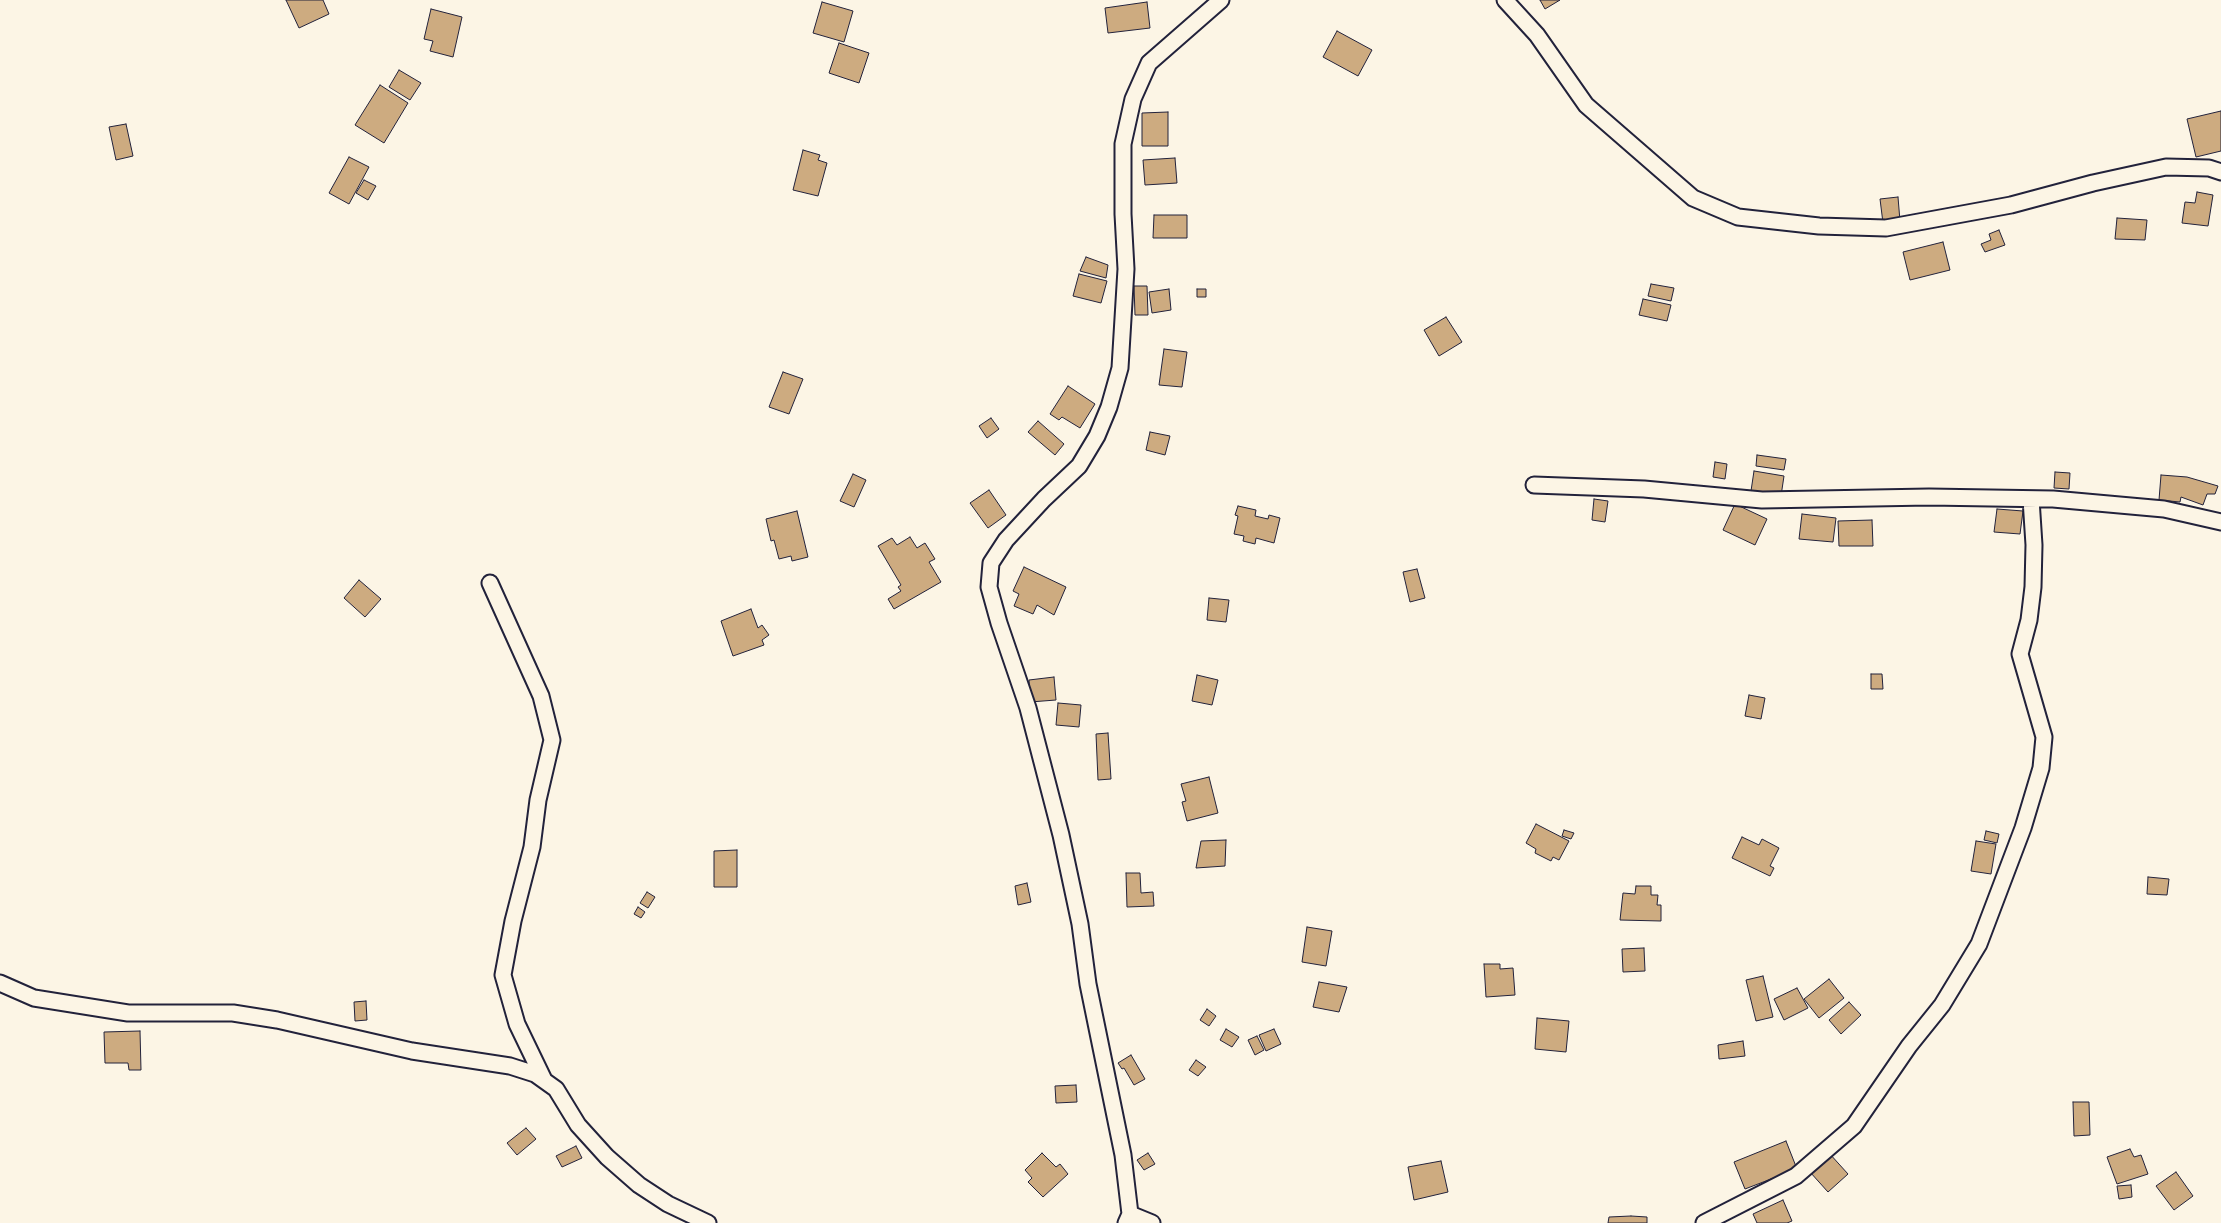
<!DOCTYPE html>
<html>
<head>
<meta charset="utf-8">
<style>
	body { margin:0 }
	canvas { display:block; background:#fcf5e5 }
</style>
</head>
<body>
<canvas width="2221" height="1223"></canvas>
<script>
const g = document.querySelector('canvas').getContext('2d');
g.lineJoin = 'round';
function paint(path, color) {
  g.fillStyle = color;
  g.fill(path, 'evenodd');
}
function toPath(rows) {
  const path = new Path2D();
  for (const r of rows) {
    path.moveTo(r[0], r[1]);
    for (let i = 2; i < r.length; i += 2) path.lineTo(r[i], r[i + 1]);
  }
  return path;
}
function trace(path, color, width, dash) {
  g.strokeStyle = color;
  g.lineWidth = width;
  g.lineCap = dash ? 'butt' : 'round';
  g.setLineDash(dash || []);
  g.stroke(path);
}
const building = toPath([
	[286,0,323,0,329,14,299,28,286,0],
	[1540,0,1560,0,1545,9,1540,0],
	[822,2,853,11,844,42,813,33,822,2],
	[1147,2,1150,28,1108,33,1105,8,1147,2],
	[431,9,462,17,453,57,430,51,433,41,424,39,431,9],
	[1337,31,1372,50,1358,76,1323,57,1337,31],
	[839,43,869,53,859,83,829,73,839,43],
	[399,70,421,83,410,100,389,87,399,70],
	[380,85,408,103,384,143,355,125,380,85],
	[2221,111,2221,151,2196,157,2187,119,2221,111],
	[1168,112,1168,146,1142,146,1142,113,1168,112],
	[126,124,133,156,116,160,109,127,126,124],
	[803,150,820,155,818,160,827,163,818,196,793,190,803,150],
	[349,157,369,167,349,204,329,193,349,157],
	[1175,158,1177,183,1145,185,1143,160,1175,158],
	[364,180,376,186,368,200,356,193,364,180],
	[2197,192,2213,195,2208,226,2182,223,2185,202,2195,203,2197,192],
	[1898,197,1900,221,1883,223,1880,199,1898,197],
	[1154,215,1187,215,1187,238,1153,238,1154,215],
	[2117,218,2147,220,2145,240,2115,239,2117,218],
	[1999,230,2005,245,1985,252,1981,244,1991,240,1989,234,1999,230],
	[1943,242,1950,270,1910,280,1903,252,1943,242],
	[1086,257,1108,265,1106,278,1080,271,1086,257],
	[1079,274,1107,281,1101,303,1073,296,1079,274],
	[1651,284,1674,288,1671,301,1648,296,1651,284],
	[1134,286,1147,286,1148,315,1135,315,1134,286],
	[1169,289,1171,310,1152,313,1149,292,1169,289],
	[1197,289,1206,289,1206,297,1197,297,1197,289],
	[1643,299,1671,305,1667,321,1639,315,1643,299],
	[1446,317,1462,342,1439,356,1424,330,1446,317],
	[1164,349,1187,352,1182,387,1159,385,1164,349],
	[783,372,803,379,789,414,769,407,783,372],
	[1068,386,1095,404,1080,428,1062,417,1059,420,1050,414,1068,386],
	[991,418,999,429,987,438,979,426,991,418],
	[1038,421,1064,444,1055,455,1028,432,1038,421],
	[1150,432,1170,436,1165,455,1146,450,1150,432],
	[1757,455,1786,459,1784,470,1756,466,1757,455],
	[1715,462,1727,464,1725,479,1713,477,1715,462],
	[1754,471,1784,476,1781,496,1751,491,1754,471],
	[2055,472,2070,473,2069,489,2054,488,2055,472],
	[853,474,866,480,854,507,840,501,853,474],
	[2161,475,2187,477,2218,486,2215,494,2207,494,2203,505,2181,497,2180,502,2159,500,2161,475],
	[989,490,1006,515,988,528,970,503,989,490],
	[1594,499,1608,501,1605,522,1592,520,1594,499],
	[1735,504,1767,519,1755,545,1723,530,1735,504],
	[1238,506,1256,510,1255,516,1268,519,1269,515,1280,518,1274,543,1256,538,1255,544,1243,541,1244,536,1234,534,1238,516,1235,515,1238,506],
	[1997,509,2023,511,2020,534,1994,532,1997,509],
	[797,511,808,557,792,561,791,556,779,559,774,540,771,541,766,519,797,511],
	[1802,514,1836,518,1833,542,1799,539,1802,514],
	[1872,520,1873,546,1839,546,1838,521,1872,520],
	[910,537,917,548,925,543,935,559,929,562,941,582,894,609,888,599,901,591,898,587,901,585,878,546,892,538,897,545,910,537],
	[1024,567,1066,587,1054,615,1037,605,1033,614,1014,606,1019,594,1013,591,1024,567],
	[1417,569,1425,598,1410,602,1403,572,1417,569],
	[359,580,381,599,365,617,344,598,359,580],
	[1209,598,1229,600,1226,622,1207,620,1209,598],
	[751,609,758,628,762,625,769,635,762,640,764,645,733,656,721,621,751,609],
	[1871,674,1882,674,1883,689,1871,689,1871,674],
	[1197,675,1218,680,1212,705,1192,701,1197,675],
	[1054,677,1056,700,1030,702,1029,680,1054,677],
	[1749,695,1765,698,1761,719,1745,716,1749,695],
	[1058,703,1081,705,1079,727,1056,725,1058,703],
	[1108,733,1111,779,1098,780,1096,734,1108,733],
	[1209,777,1218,813,1187,821,1182,802,1186,801,1181,784,1209,777],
	[1536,824,1569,841,1559,860,1553,857,1551,861,1535,853,1536,849,1526,843,1536,824],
	[1564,830,1574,833,1571,839,1562,836,1564,830],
	[1986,831,1999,834,1997,843,1984,840,1986,831],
	[1742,837,1759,845,1762,839,1779,848,1770,866,1774,868,1770,876,1732,858,1742,837],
	[1226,840,1225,866,1196,868,1201,841,1226,840],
	[1976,841,1996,844,1991,874,1971,871,1976,841],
	[737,850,737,887,714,887,714,851,737,850],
	[1126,873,1140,873,1141,893,1153,892,1154,906,1127,907,1126,873],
	[2148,877,2169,879,2167,895,2147,894,2148,877],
	[1027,883,1031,902,1018,905,1015,886,1027,883],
	[1636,886,1651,886,1651,895,1658,895,1657,905,1661,905,1661,921,1620,920,1623,893,1635,894,1636,886],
	[647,892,655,897,648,908,640,903,647,892],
	[638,907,645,912,641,918,634,914,638,907],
	[1307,927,1332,931,1326,966,1302,962,1307,927],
	[1644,948,1645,971,1623,972,1622,949,1644,948],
	[1484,964,1500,964,1500,969,1513,968,1515,995,1486,997,1484,964],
	[1763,976,1773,1017,1756,1021,1746,980,1763,976],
	[1829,979,1844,998,1819,1018,1804,999,1829,979],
	[1319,982,1347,987,1339,1012,1313,1007,1319,982],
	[1797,988,1808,1008,1784,1020,1774,999,1797,988],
	[366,1001,367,1020,355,1021,354,1002,366,1001],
	[1849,1002,1861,1015,1841,1034,1829,1020,1849,1002],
	[1207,1009,1216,1016,1209,1026,1200,1020,1207,1009],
	[1537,1018,1569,1021,1566,1052,1535,1049,1537,1018],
	[1226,1029,1239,1037,1232,1047,1220,1040,1226,1029],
	[1274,1029,1281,1044,1266,1051,1259,1035,1274,1029],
	[140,1031,141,1070,129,1070,128,1063,105,1063,104,1032,140,1031],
	[1257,1036,1264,1050,1255,1055,1248,1040,1257,1036],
	[1743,1041,1745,1056,1719,1059,1718,1045,1743,1041],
	[1131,1055,1145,1079,1134,1085,1124,1068,1122,1069,1118,1063,1131,1055],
	[1196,1060,1206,1067,1198,1076,1189,1070,1196,1060],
	[1076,1085,1077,1102,1056,1103,1055,1086,1076,1085],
	[2073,1102,2089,1102,2090,1135,2074,1136,2073,1102],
	[526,1128,536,1139,517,1155,507,1143,526,1128],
	[1786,1141,1797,1169,1745,1189,1734,1162,1786,1141],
	[576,1146,582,1158,562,1167,556,1156,576,1146],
	[2130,1149,2134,1157,2141,1155,2148,1174,2117,1184,2107,1157,2130,1149],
	[1042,1153,1056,1167,1060,1164,1068,1174,1043,1197,1028,1182,1032,1178,1025,1170,1042,1153],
	[1148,1153,1155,1164,1144,1170,1137,1160,1148,1153],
	[1829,1153,1848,1174,1828,1192,1810,1172,1829,1153],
	[1441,1161,1448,1192,1414,1200,1408,1167,1441,1161],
	[2176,1172,2193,1196,2174,1210,2156,1186,2176,1172],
	[2131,1185,2132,1197,2119,1199,2117,1186,2131,1185],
	[1783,1200,1792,1221,1787,1223,1757,1223,1753,1214,1783,1200],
	[1631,1216,1647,1217,1647,1223,1608,1223,1609,1217,1631,1216]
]);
const minor = toPath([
	[1505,0,1537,35,1586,105,1693,198,1738,217,1819,226,1886,228,2011,205,2093,183,2166,167,2209,168,2221,172],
	[1534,485,1644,489,1762,500,1929,497,2053,499,2164,509,2221,522],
	[490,583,541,696,552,740,538,800,532,847,513,921,503,975,517,1024,544,1080],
	[0,983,34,998,128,1013,233,1013,277,1020,412,1051,510,1066,535,1074,556,1089,578,1125,607,1157,639,1185,668,1204,708,1223],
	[1130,1214,1152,1223],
	[1126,1223,1130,1214,1123,1155,1088,984,1080,924,1061,835,1028,708,999,623,989,587,991,563,1006,540,1044,499,1079,466,1097,436,1109,407,1120,368,1126,269,1123,214,1123,144,1133,99,1149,63,1221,0],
	[1704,1223,1796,1176,1854,1126,1909,1046,1942,1005,1979,944,2023,828,2041,768,2044,737,2020,654,2029,620,2033,587,2034,545,2031,499]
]);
paint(building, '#cdab80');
trace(building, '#22223b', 1);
trace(minor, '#22223b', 19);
trace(minor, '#fcf5e5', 15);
</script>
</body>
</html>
